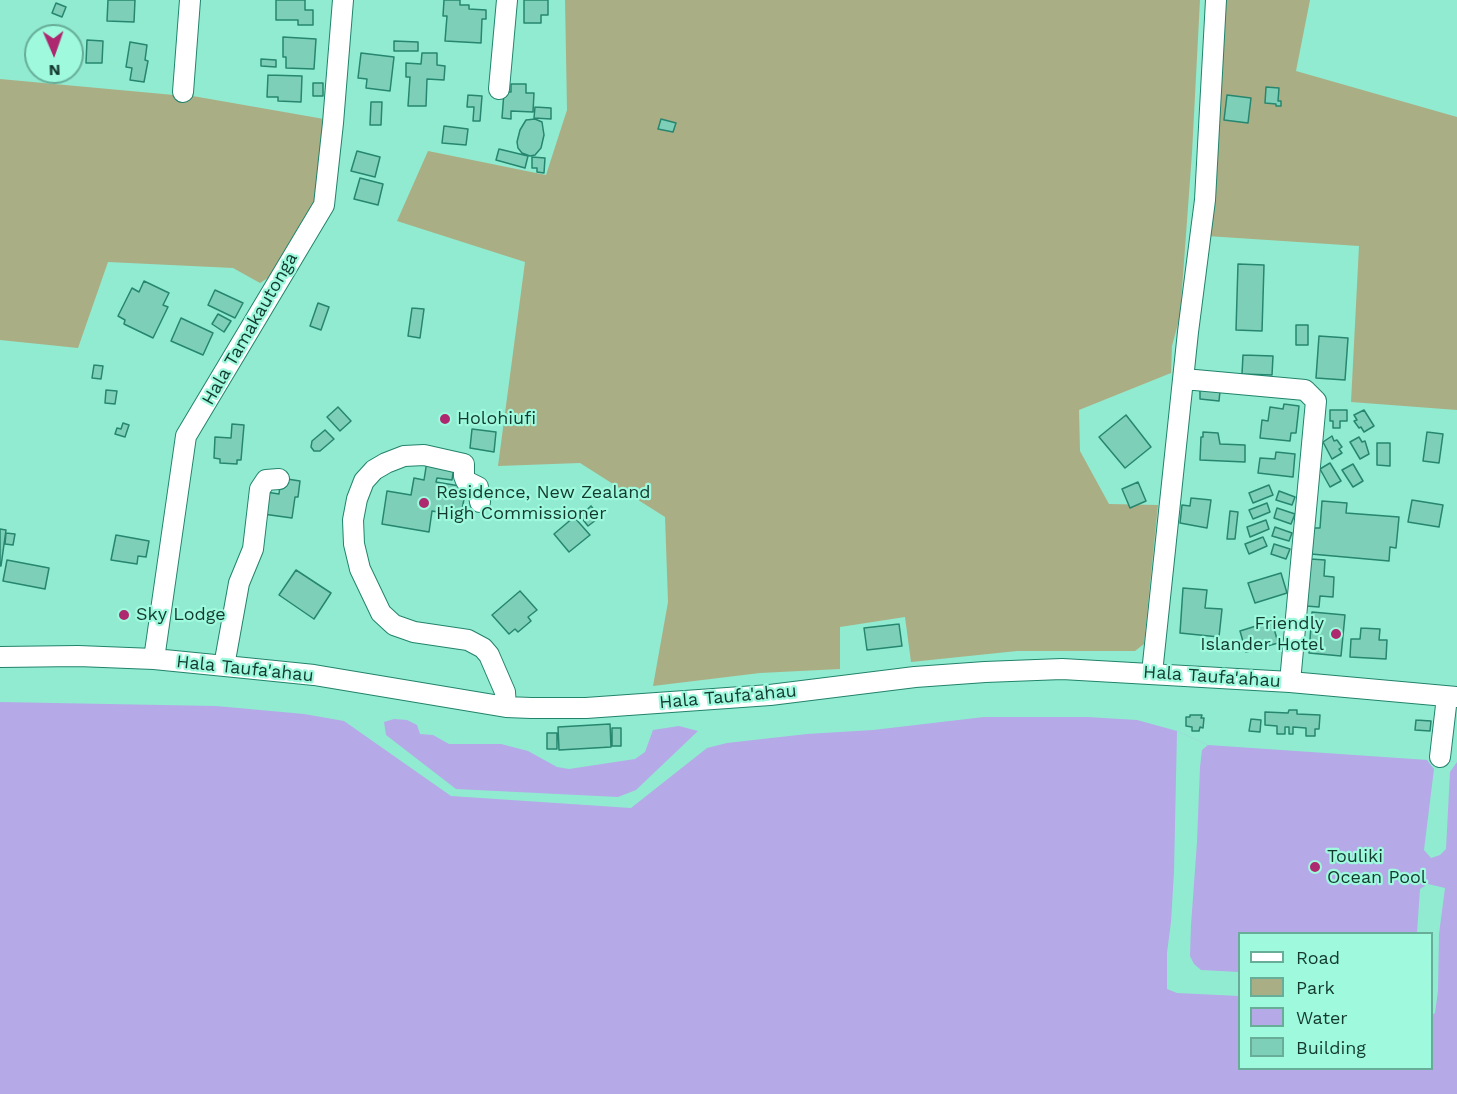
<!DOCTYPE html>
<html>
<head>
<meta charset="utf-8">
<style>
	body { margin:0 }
	#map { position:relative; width:1457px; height:1094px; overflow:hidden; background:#91ebd0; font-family:"Work Sans",sans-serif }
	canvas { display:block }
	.legend { position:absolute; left:1238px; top:932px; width:195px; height:138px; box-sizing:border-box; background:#9ef9dd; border:2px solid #67ad98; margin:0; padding:8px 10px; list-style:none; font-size:18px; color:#143a30 }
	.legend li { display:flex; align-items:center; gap:12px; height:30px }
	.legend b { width:30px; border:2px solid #67ad98 }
	.north { position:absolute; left:24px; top:24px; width:60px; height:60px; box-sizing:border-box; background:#9ef9dd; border:2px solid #67ad98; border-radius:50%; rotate:178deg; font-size:16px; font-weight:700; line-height:24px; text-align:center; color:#143a30 }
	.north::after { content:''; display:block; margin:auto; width:21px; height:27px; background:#ad286f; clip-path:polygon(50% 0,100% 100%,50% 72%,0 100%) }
</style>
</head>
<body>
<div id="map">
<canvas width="1457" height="1094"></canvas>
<ul class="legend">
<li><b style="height:8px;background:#fff"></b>Road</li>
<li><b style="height:16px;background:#aaae85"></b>Park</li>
<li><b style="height:16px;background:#b5a9e8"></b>Water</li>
<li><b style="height:16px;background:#7dd0b7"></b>Building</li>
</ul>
<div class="north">N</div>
</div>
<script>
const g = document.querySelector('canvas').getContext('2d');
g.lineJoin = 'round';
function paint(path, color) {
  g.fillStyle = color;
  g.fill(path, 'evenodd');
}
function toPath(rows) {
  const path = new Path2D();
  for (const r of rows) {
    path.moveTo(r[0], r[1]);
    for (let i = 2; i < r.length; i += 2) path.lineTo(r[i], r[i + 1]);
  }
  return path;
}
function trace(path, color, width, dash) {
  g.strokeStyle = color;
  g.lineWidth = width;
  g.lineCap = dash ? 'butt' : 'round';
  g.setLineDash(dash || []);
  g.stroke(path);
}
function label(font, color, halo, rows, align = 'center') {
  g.font = font + ' "Work Sans",sans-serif';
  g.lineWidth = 4.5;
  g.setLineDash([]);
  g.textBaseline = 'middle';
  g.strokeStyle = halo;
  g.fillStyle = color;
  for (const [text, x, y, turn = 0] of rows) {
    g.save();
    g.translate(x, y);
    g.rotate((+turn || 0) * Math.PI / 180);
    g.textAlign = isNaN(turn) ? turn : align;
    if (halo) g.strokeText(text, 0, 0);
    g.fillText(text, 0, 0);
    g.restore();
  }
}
const green = toPath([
	[565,0,1200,0,1192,153,1180,316,1172,346,1171,373,1079,410,1080,451,1109,504,1158,505,1144,644,1135,651,1017,651,911,662,905,617,840,627,840,669,760,673,653,686,668,602,665,517,580,463,498,466,525,262,397,221,428,151,546,175,567,110],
	[1222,0,1310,0,1296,71,1457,117,1457,410,1351,402,1359,246,1207,236],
	[0,79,174,95,187,95,324,119,314,200,309,215,268,278,260,283,233,268,108,262,78,348,0,340]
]);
const water = toPath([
	[0,702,216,706,304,714,344,721,451,796,631,808,707,748,727,743,807,734,873,730,984,717,1087,717,1137,720,1177,731,1208,745,1457,762,1457,1094,0,1094],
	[1240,934,1432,934,1432,1068,1240,1068],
	[394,719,407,720,417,725,420,734,433,735,449,744,501,744,528,751,557,767,569,769,635,759,645,752,653,730,679,726,698,731,636,790,618,797,456,789,386,735,384,722]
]);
const pier = toPath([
	[1177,731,1208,745,1202,750,1200,767,1197,842,1191,925,1190,956,1194,964,1201,970,1239,972,1239,996,1177,993,1167,989,1167,953,1171,922,1174,872],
	[1427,760,1457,762,1450,772,1446,849,1440,855,1431,858,1424,850,1434,769],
	[1428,884,1445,888,1439,934,1438,991,1435,1013,1432,1015,1432,934,1417,933,1420,889]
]);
const building = toPath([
	[108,0,135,0,134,22,107,21,108,0],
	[276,0,305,0,305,10,313,10,313,25,298,25,298,20,276,20,276,0],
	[444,0,460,0,460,5,469,5,469,9,486,10,486,19,482,19,481,43,445,41,447,16,443,16,444,0],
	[524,0,548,0,548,15,541,15,541,23,524,23,524,0],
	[56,3,66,7,62,17,52,13,56,3],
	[283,37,316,39,314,69,286,68,286,57,283,57,283,37],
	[87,40,103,41,102,63,86,63,87,40],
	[394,41,418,42,418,51,394,51,394,41],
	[130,42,147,45,145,60,148,61,144,82,130,80,132,68,126,67,130,42],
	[361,53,394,57,390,91,366,88,367,79,358,78,361,53],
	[422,53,437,53,437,65,445,66,444,80,427,79,426,106,408,106,410,77,406,77,406,63,421,64,422,53],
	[261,59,276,60,276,67,261,66,261,59],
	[268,75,302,76,301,102,278,101,278,97,267,97,268,75],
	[313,83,323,83,323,96,313,96,313,83],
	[511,84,526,84,526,93,534,93,533,112,511,111,511,119,502,118,504,92,511,92,511,84],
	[1266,87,1279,88,1278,101,1281,101,1281,106,1276,106,1276,104,1265,103,1266,87],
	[468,95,482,96,480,121,473,121,474,107,467,107,468,95],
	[1227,95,1251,98,1248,123,1224,120,1227,95],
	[371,102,382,102,381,125,370,125,371,102],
	[535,107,551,108,551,119,534,118,535,107],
	[535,119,542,122,544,135,541,148,535,155,530,156,522,153,518,148,517,142,520,130,526,120,535,119],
	[661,119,676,123,673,132,658,129,661,119],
	[444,126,468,129,466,145,442,143,444,126],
	[499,149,528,156,525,168,496,160,499,149],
	[357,151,380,157,375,177,351,171,357,151],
	[532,157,545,158,544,173,537,172,537,168,532,168,532,157],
	[360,178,383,184,378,205,354,199,360,178],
	[1238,264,1264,265,1262,331,1236,330,1238,264],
	[144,281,169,293,163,305,168,307,153,338,124,324,125,320,118,316,132,288,139,292,144,281],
	[215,290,243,303,235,318,208,305,215,290],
	[318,303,329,307,321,330,310,326,318,303],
	[412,308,424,309,420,338,408,336,412,308],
	[218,314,231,321,224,332,212,324,218,314],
	[181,318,213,333,203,355,171,341,181,318],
	[1296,325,1308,325,1308,345,1296,345,1296,325],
	[1319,336,1348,338,1345,380,1316,378,1319,336],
	[1243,355,1273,356,1272,375,1242,374,1243,355],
	[94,365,103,366,101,379,92,378,94,365],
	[1200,389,1220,391,1219,401,1200,399,1200,389],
	[106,390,117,391,115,404,105,403,106,390],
	[1284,404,1299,406,1296,433,1291,433,1290,441,1260,438,1262,420,1268,421,1270,407,1283,409,1284,404],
	[338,407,351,421,340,431,327,417,338,407],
	[1330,410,1347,410,1347,421,1340,421,1340,428,1333,428,1333,421,1330,421,1330,410],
	[1364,410,1374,426,1364,432,1361,427,1359,428,1354,421,1357,420,1354,415,1364,410],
	[1126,415,1151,447,1125,468,1099,437,1126,415],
	[123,423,129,425,125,437,115,434,117,428,121,429,123,423],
	[232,424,244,425,241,460,237,460,237,464,220,463,220,459,214,458,215,437,231,438,232,424],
	[472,429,496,432,494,452,470,448,472,429],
	[325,430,334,439,320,451,314,451,311,447,312,441,325,430],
	[1203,432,1218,433,1220,444,1245,445,1245,462,1200,460,1201,437,1203,437,1203,432],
	[1427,432,1443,434,1439,463,1423,461,1427,432],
	[1332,436,1334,441,1337,440,1342,447,1339,449,1342,453,1332,459,1323,442,1332,436],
	[1359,437,1362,442,1365,441,1369,454,1360,459,1350,442,1359,437],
	[1377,443,1390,443,1390,466,1377,465,1377,443],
	[1276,452,1295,454,1293,477,1258,473,1260,458,1275,459,1276,452],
	[427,461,454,466,452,480,437,478,436,482,466,487,461,516,432,511,429,532,382,524,387,491,411,495,414,478,424,480,427,461],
	[1330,463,1341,481,1330,487,1320,469,1330,463],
	[1353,464,1363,481,1353,487,1342,470,1353,464],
	[281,478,300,481,298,497,295,497,292,518,263,514,266,492,279,494,281,478],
	[1138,482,1146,501,1130,508,1122,489,1138,482],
	[1269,485,1273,495,1253,503,1249,493,1269,485],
	[1279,491,1295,497,1292,505,1276,500,1279,491],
	[1191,498,1211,500,1207,528,1180,523,1182,505,1190,506,1191,498],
	[1412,500,1443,505,1439,527,1408,522,1412,500],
	[1322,501,1347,503,1346,513,1399,517,1396,548,1390,547,1389,561,1311,554,1314,528,1320,528,1322,501],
	[1267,503,1270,512,1253,519,1249,510,1267,503],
	[591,506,600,517,588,526,580,516,591,506],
	[1277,508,1295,514,1291,524,1274,518,1277,508],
	[1230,511,1238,512,1235,539,1227,539,1230,511],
	[574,517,590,535,569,552,554,534,574,517],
	[1266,520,1269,529,1250,537,1247,527,1266,520],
	[1275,527,1292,533,1289,541,1272,536,1275,527],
	[0,529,6,530,1,566,0,566,0,529],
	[6,533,15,534,13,545,5,544,6,533],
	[116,535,149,541,146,557,138,556,137,564,111,560,116,535],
	[1263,537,1267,546,1249,554,1245,544,1263,537],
	[1274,544,1290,549,1286,559,1271,554,1274,544],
	[1311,559,1325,560,1324,576,1334,577,1333,597,1320,596,1319,607,1306,606,1311,559],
	[7,560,49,568,45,589,3,581,7,560],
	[296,570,331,593,314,619,279,595,296,570],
	[1281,573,1287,593,1255,603,1248,583,1281,573],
	[1183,588,1207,590,1205,608,1222,609,1219,637,1180,633,1183,588],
	[520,591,537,610,528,617,531,621,518,632,515,629,509,634,492,615,520,591],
	[1312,612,1345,615,1341,656,1309,653,1312,612],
	[1272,621,1278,643,1246,652,1240,631,1272,621],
	[899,624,902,646,867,650,864,628,899,624],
	[1361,628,1380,629,1379,640,1387,640,1386,659,1350,657,1351,639,1360,639,1361,628],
	[1289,710,1297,710,1297,714,1320,715,1319,729,1315,729,1315,736,1306,736,1306,728,1293,727,1293,734,1289,734,1289,727,1285,727,1285,734,1277,734,1277,726,1265,725,1265,712,1288,713,1289,710],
	[1190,715,1202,715,1201,718,1204,718,1203,728,1200,727,1199,731,1192,731,1192,727,1186,726,1186,717,1190,717,1190,715],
	[1251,719,1261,720,1260,732,1249,731,1251,719],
	[1416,720,1431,721,1430,731,1415,730,1416,720],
	[610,724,611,747,559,750,558,727,610,724],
	[612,728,621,728,621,746,612,746,612,728],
	[547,733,557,733,557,749,547,749,547,733]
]);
const minor = toPath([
	[499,89,507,0],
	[183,92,190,0],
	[1184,379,1305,390,1316,401,1290,682],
	[480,502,478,487,466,481,464,476,464,464,424,455,404,456,386,463,374,470,364,481,357,499,353,520,354,544,360,569,381,613,394,625,414,632,468,640,483,648,489,655,505,692,506,707],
	[0,657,78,656,154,659,245,668,314,675,506,707,531,708,586,708,770,695,915,677,985,672,1062,669,1290,682,1457,697],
	[154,659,186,436,324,205,333,123,343,0],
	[224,666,239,583,253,549,260,489,266,480,279,479],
	[1152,673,1188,332,1205,200,1216,0],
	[1440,757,1447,697]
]);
const markers = [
	[445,419,6,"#ad286f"],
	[424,503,6,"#ad286f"],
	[124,615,6,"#ad286f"],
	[1336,634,6,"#ad286f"],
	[1315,867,6,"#ad286f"]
];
const streetNames = [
	["Hala Tamakautonga",250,329,-60],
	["Hala Taufa'ahau",245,669,6],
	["Hala Taufa'ahau",1212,677,4],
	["Hala Taufa'ahau",728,697,-5]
];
const poiNames = [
	["Holohiufi",457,419],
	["Residence, New Zealand",436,493],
	["High Commissioner",436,514],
	["Sky Lodge",136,615],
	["Friendly",1324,624,"right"],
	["Islander Hotel",1324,645,"right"],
	["Touliki",1327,857],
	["Ocean Pool",1327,878]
];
paint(green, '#aaae85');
paint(water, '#b5a9e8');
paint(pier, '#91ebd0');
paint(building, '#7dd0b7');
trace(building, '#26866f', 1.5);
trace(minor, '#21836b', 22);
trace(minor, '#fff', 20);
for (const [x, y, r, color] of markers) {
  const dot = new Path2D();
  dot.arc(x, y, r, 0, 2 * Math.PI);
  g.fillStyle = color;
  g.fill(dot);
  trace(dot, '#9ef9dd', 2);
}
label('18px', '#143a30', '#9ef9dd', streetNames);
label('18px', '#143a30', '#9ef9dd', poiNames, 'left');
</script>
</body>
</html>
